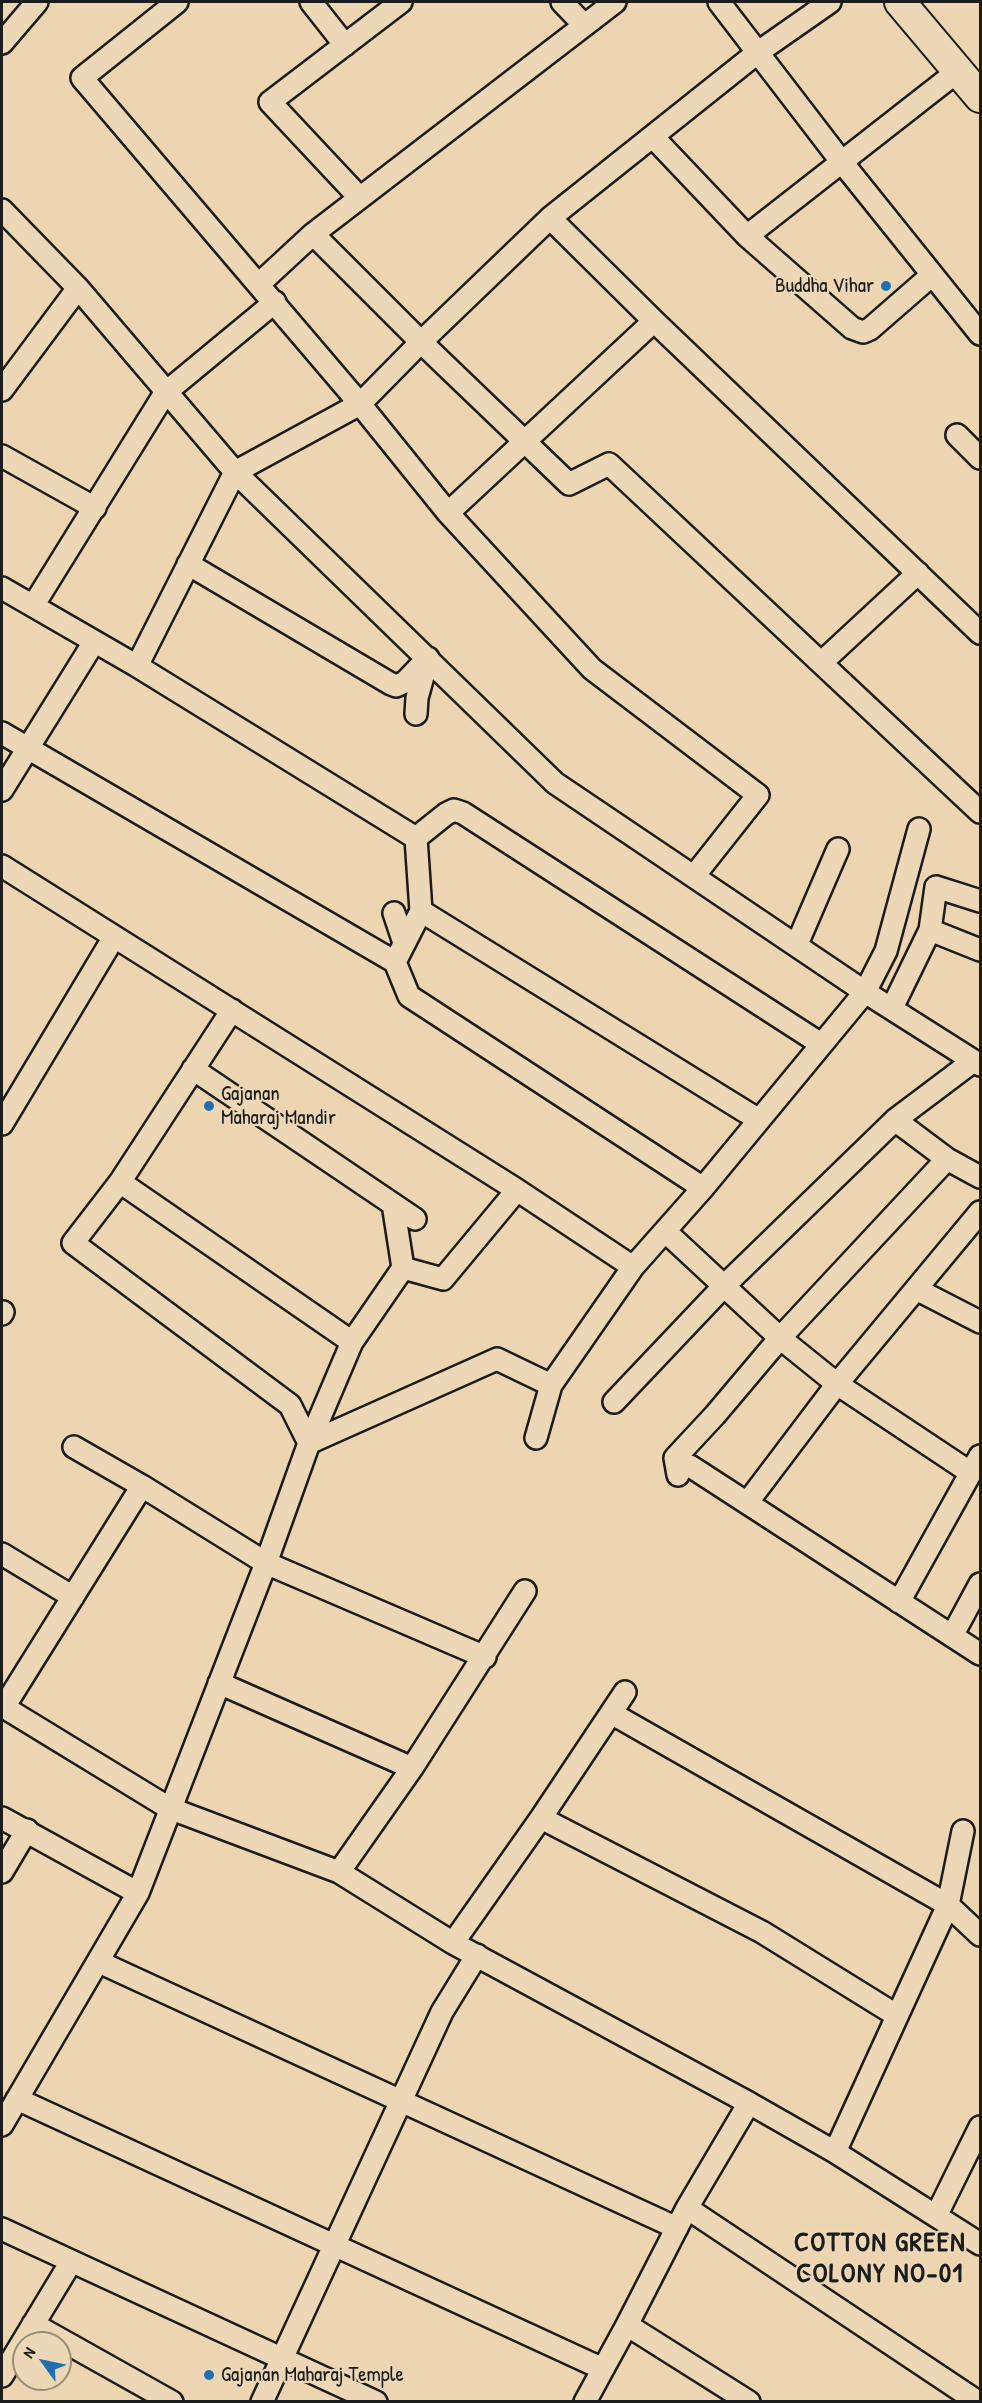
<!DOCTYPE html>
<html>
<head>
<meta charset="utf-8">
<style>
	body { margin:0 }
	#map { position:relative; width:982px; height:2403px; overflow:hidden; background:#eed5b2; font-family:"Patrick Hand",sans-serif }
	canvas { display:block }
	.frame { position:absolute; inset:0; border:3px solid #1c1c1c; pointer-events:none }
	.north { position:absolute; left:12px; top:2331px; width:60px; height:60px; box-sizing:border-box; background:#ecd8b6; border:2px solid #998d78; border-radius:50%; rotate:303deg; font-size:16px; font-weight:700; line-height:24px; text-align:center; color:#1c1c1c }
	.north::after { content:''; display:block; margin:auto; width:21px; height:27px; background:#1f6fb2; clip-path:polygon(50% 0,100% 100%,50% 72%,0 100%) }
</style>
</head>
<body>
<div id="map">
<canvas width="982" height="2403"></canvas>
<div class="frame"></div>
<div class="north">N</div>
</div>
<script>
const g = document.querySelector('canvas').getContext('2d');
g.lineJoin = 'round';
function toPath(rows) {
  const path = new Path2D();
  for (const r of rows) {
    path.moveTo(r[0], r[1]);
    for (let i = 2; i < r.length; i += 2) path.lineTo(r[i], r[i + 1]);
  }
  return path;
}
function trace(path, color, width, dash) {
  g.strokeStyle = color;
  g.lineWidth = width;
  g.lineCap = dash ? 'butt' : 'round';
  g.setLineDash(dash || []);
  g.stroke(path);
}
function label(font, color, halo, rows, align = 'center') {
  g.font = font + ' "Patrick Hand",sans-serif';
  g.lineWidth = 4.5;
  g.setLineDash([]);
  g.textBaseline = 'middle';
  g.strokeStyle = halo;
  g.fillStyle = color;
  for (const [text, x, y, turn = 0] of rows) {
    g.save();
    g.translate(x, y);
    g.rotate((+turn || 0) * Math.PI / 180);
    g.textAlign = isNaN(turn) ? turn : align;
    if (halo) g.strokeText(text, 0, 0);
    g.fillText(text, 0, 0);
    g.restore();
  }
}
const street = toPath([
	[177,2,82,78,360,404,448,513,592,669,758,795,694,876],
	[311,2,345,45],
	[562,2,584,25],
	[615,2,313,234,421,342,569,484,609,464,980,812],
	[719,2,841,161,980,334],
	[2,43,37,2],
	[653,137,747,236,852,328,863,332,870,329,932,275],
	[359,197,270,102,401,2],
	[2,210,78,288,235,472,555,783,865,992,980,1065],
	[550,218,654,321,980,633],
	[747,236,958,71],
	[259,284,313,234],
	[2,390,78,288],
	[957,435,980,458],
	[2,456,95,508],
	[448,513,654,321],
	[188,564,391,684,396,686,405,682,428,658],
	[2,588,137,666,416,838,421,911,395,962],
	[33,606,165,393,275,302],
	[821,663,918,573],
	[137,666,235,472,360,404,421,342,550,218,757,53,830,2],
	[416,714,417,698,427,662],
	[2,733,395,962,409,996,703,1188],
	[2,790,94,642],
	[416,838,446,814,454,810,463,813,821,1044],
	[2,866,517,1190,633,1267],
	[421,911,759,1120],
	[394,913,404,943],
	[930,930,980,950],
	[797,944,838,849],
	[892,1008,930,930,936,887,980,901],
	[232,1010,120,1182,73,1243,290,1405,309,1443,497,1359,551,1385],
	[193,1069,415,1219],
	[895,1120,947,1159,980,1177],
	[2,1124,114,937],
	[666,1232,780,1338,837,1384,971,1473],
	[403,1268,443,1279,517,1190],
	[916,1289,980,1322],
	[2,1314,3,1312],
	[352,1342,403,1268,393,1204],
	[614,1402,723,1287,895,1120,972,1062],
	[536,1438,551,1385,633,1267,703,1188,865,992,886,951,919,829],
	[74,1447,142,1486,266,1563,485,1657],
	[690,1466,980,1654],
	[678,1475,675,1458,715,1415,780,1338,947,1159],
	[747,1503,837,1384,980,1212],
	[2,1554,73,1597],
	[899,1602,980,1456],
	[952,1636,980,1584],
	[219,1683,412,1768],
	[2,1706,169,1808,339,1872,453,1943,749,2103,835,2152,980,2244],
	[4,1707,142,1486],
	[611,1713,948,1905,980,1935],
	[2,1818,138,1893],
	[541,1818,762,1932,896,2015],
	[2,1872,27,1830],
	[339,1872,412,1768,525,1591],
	[453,1943,541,1818,625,1692],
	[99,1962,677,2228],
	[17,2099,603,2369],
	[2,2125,138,1893,266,1563,309,1443,352,1342,120,1182],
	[835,2152,948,1905,963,1831],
	[687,2208,978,2402],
	[937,2214,980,2127],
	[2,2229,376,2402],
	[33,2324,172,2402],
	[627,2325,749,2402],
	[2,2376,71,2262],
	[262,2402,442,2012,477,1955],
	[585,2402,627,2325,687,2208,749,2103]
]);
const secondary = toPath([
	[900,2,980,97]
]);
const markers = [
	[886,286,6,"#1f6fb2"],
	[209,1106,6,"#1f6fb2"],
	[209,2375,6,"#1f6fb2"]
];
const poiNames = [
	["Buddha Vihar",874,286,"right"],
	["Gajanan",221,1094],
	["Maharaj Mandir",221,1118],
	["Gajanan Maharaj Temple",221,2375]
];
const districtNames = [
	["COTTON GREEN",880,2244],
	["COLONY NO-01",880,2275]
];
trace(street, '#1c1c1c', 26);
trace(secondary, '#1c1c1c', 34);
trace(street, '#ecd8b6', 21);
trace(secondary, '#ecd8b6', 30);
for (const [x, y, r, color] of markers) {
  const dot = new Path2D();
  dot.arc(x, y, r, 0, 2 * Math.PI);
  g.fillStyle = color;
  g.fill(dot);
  trace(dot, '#ecd8b6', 2);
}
label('21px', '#1c1c1c', '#ecd8b6', poiNames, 'left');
g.letterSpacing = '1.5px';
label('bold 27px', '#1c1c1c', '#ecd8b6', districtNames);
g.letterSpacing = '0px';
</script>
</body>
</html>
